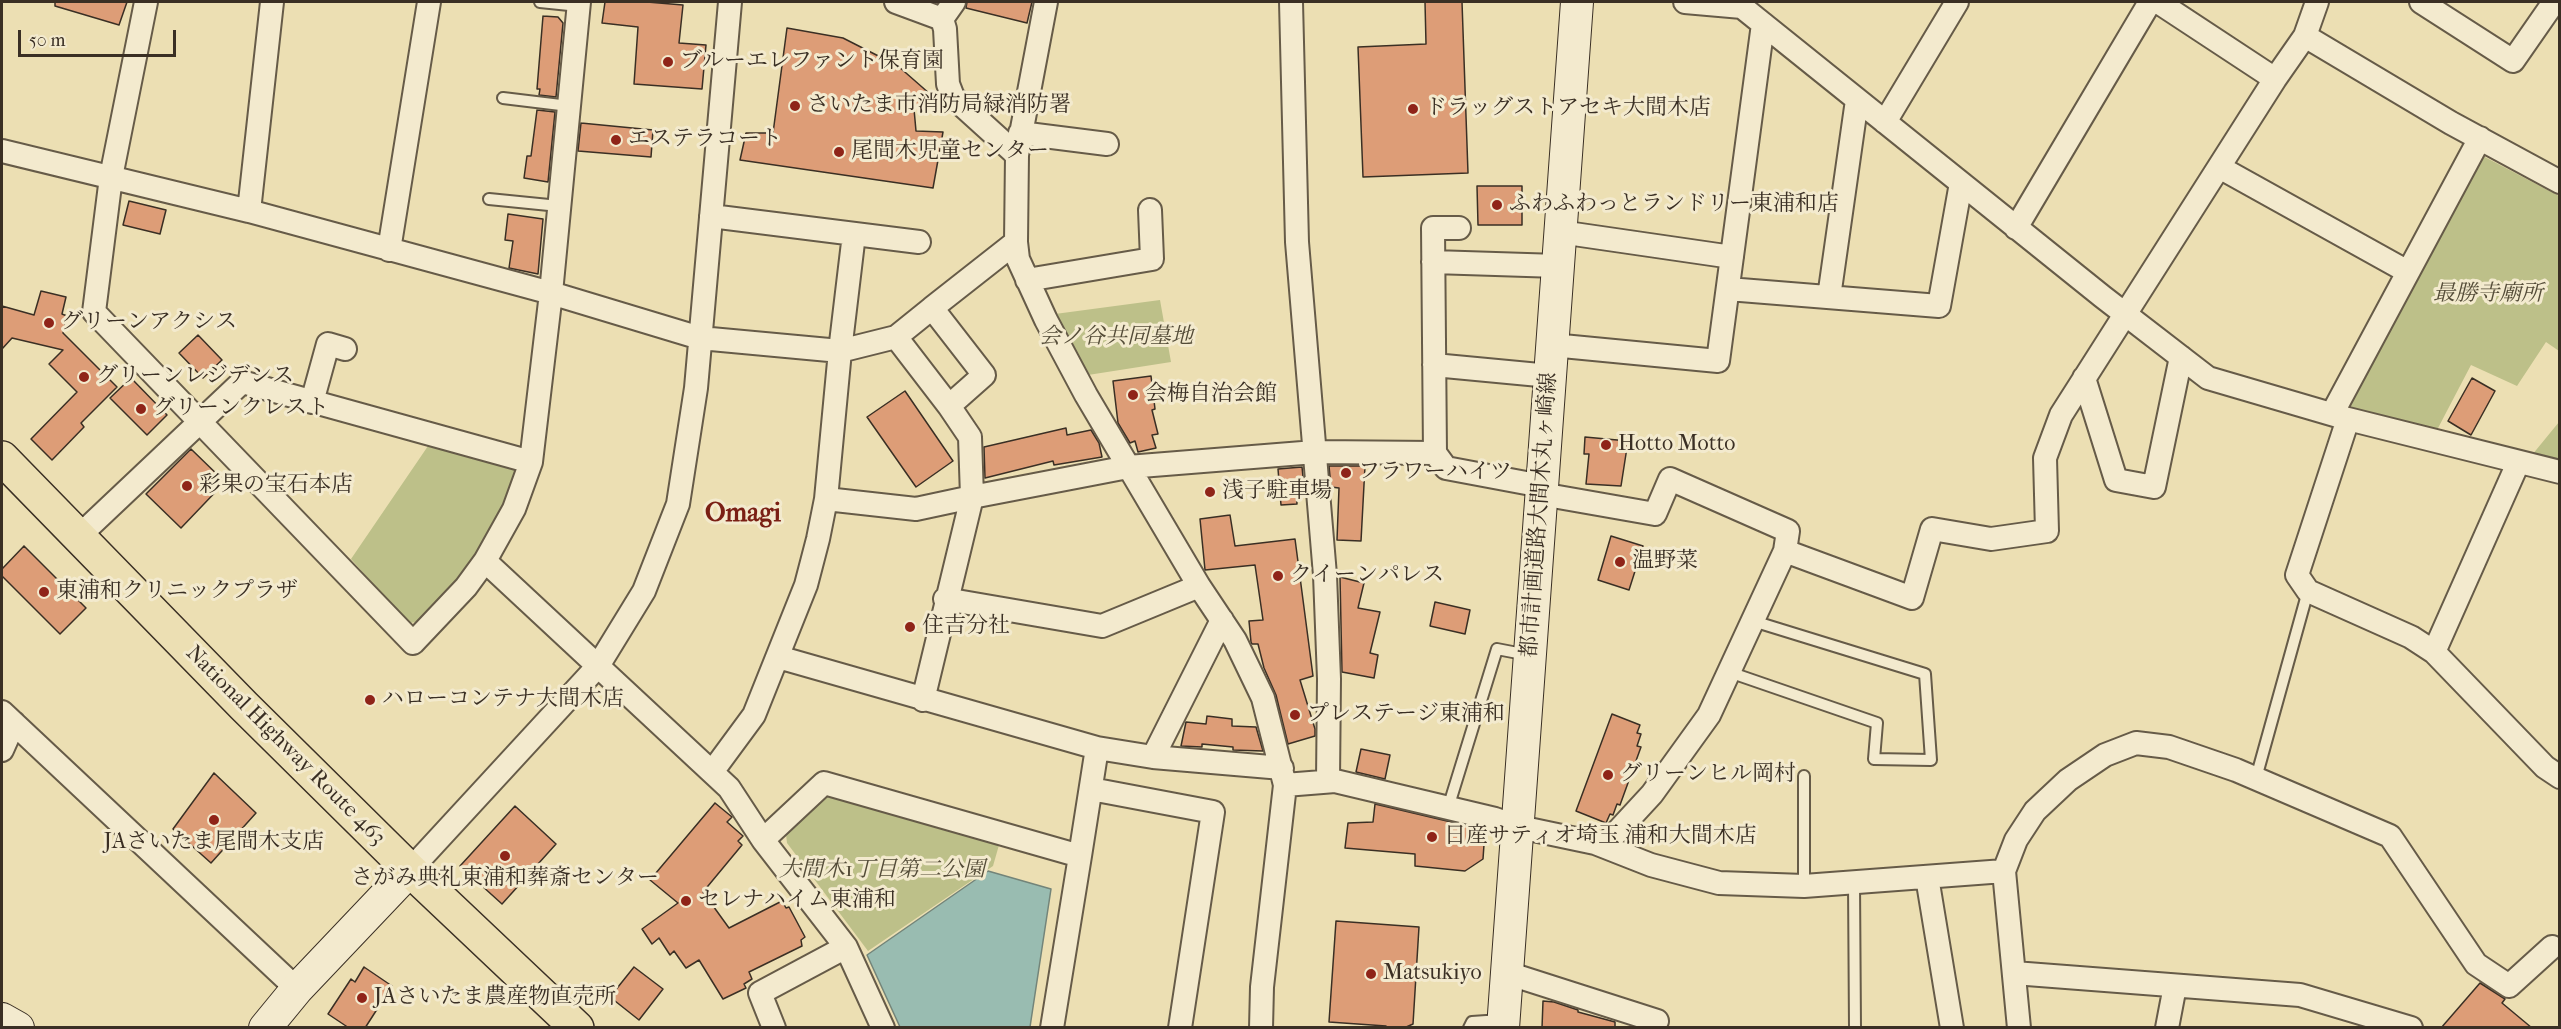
<!DOCTYPE html>
<html>
<head>
<meta charset="utf-8">
<style>
	body { margin:0 }
	#map { position:relative; width:2561px; height:1029px; overflow:hidden; background:#ecdfb3; font-family:"IM FELL French Canon",serif }
	canvas { display:block }
	.frame { position:absolute; inset:0; border:3px solid #3a2f24; pointer-events:none }
	.scale { position:absolute; left:18px; top:30px; width:158px; height:27px; box-sizing:border-box; border:3px solid #3a2f24; border-top:0; padding-left:8px; font-size:18px; line-height:21px; white-space:nowrap; color:#3a2f24; -webkit-text-stroke:4px #f3eace; paint-order:stroke }
</style>
</head>
<body>
<div id="map">
<canvas width="2561" height="1029"></canvas>
<div class="frame"></div>
<div class="scale">50 m</div>
</div>
<script>
const g = document.querySelector('canvas').getContext('2d');
g.lineJoin = 'round';
function paint(path, color) {
  g.fillStyle = color;
  g.fill(path, 'evenodd');
}
function toPath(rows) {
  const path = new Path2D();
  for (const r of rows) {
    path.moveTo(r[0], r[1]);
    for (let i = 2; i < r.length; i += 2) path.lineTo(r[i], r[i + 1]);
  }
  return path;
}
function trace(path, color, width, dash) {
  g.strokeStyle = color;
  g.lineWidth = width;
  g.lineCap = dash ? 'butt' : 'round';
  g.setLineDash(dash || []);
  g.stroke(path);
}
function label(font, color, halo, rows, align = 'center') {
  g.font = font + ' "IM FELL French Canon","Noto Serif JP",serif';
  g.lineWidth = 6;
  g.setLineDash([]);
  g.textBaseline = 'middle';
  g.strokeStyle = halo;
  g.fillStyle = color;
  for (const [text, x, y, turn = 0] of rows) {
    g.save();
    g.translate(x, y);
    g.rotate((+turn || 0) * Math.PI / 180);
    g.textAlign = isNaN(turn) ? turn : align;
    if (halo) g.strokeText(text, 0, 0);
    g.fillText(text, 0, 0);
    g.restore();
  }
}
const green = toPath([
	[2481,155,2559,196,2559,351,2546,342,2517,386,2471,365,2437,430,2346,406],
	[1160,300,1171,362,1088,375,1055,314],
	[2559,422,2559,463,2532,455],
	[428,446,513,467,517,475,492,530,469,569,419,622,408,623,351,559],
	[838,796,999,845,993,866,868,951,787,843,786,834,823,798]
]);
const water = toPath([
	[988,871,1051,889,1030,1027,900,1027,867,955,988,871]
]);
const building = toPath([
	[55,2,127,2,119,25,55,6,55,2],
	[605,2,647,2,683,5,679,43,706,45,702,89,634,84,638,27,602,23,605,2],
	[967,2,1032,2,1027,23,966,8,967,2],
	[1425,2,1462,2,1468,173,1363,177,1358,47,1426,44,1425,2],
	[543,16,558,17,563,23,556,97,539,95,540,89,537,89,543,16],
	[787,28,843,38,898,66,930,94,914,109,916,131,943,132,933,188,740,160,746,133,773,133,787,28],
	[537,110,555,112,548,182,524,178,527,156,531,156,537,110],
	[581,123,653,130,651,157,578,151,581,123],
	[1477,186,1522,186,1522,225,1478,225,1477,186],
	[129,201,166,210,160,234,123,225,129,201],
	[508,214,543,219,538,274,509,268,513,241,505,240,508,214],
	[41,291,66,297,62,314,67,316,63,333,117,387,81,423,84,427,52,460,31,439,77,392,49,364,63,350,12,338,2,349,2,306,34,315,41,291],
	[198,335,222,360,203,378,179,353,198,335],
	[1151,376,1155,409,1152,410,1158,434,1152,435,1156,448,1138,452,1135,441,1130,443,1118,423,1113,381,1151,376],
	[131,378,167,415,147,435,110,398,131,378],
	[2472,378,2495,391,2471,435,2448,421,2472,378],
	[905,391,953,461,916,487,867,417,905,391],
	[1066,428,1067,435,1091,430,1099,443,1102,457,1054,465,1053,461,985,478,984,447,1066,428],
	[1585,437,1628,441,1621,486,1586,484,1589,454,1584,454,1585,437],
	[191,449,225,482,181,528,146,494,191,449],
	[1329,466,1365,466,1361,541,1337,540,1339,488,1331,487,1329,466],
	[1302,467,1304,487,1302,487,1302,491,1296,491,1297,504,1281,505,1278,469,1302,467],
	[1230,515,1235,546,1295,539,1313,676,1300,680,1315,729,1315,736,1288,744,1276,695,1264,668,1258,644,1252,644,1251,642,1249,621,1263,620,1255,565,1205,570,1200,519,1230,515],
	[1611,536,1643,546,1629,590,1598,580,1611,536],
	[24,546,86,608,60,634,2,576,2,569,24,546],
	[1340,577,1364,583,1358,608,1380,612,1370,653,1378,655,1374,678,1342,672,1340,577],
	[1435,602,1470,610,1465,634,1430,626,1435,602],
	[1612,714,1640,725,1637,733,1641,734,1637,746,1641,747,1620,805,1617,804,1613,815,1610,814,1606,823,1576,811,1612,714],
	[1207,716,1232,719,1232,726,1256,727,1263,751,1233,750,1233,747,1202,744,1202,747,1181,746,1186,722,1206,724,1207,716],
	[1361,749,1390,755,1385,779,1356,772,1361,749],
	[214,773,256,813,211,863,173,829,214,773],
	[715,803,732,817,727,822,743,836,738,841,742,845,703,892,729,928,782,901,786,908,789,907,805,937,801,940,802,946,749,972,752,979,744,984,746,988,723,999,699,960,686,968,674,951,670,955,659,938,652,944,642,929,678,903,650,880,715,803],
	[1375,804,1485,830,1483,859,1465,871,1415,866,1415,854,1345,848,1348,823,1373,822,1375,804],
	[515,806,556,844,502,904,460,866,515,806],
	[1336,921,1419,927,1413,1024,1404,1028,1386,1028,1386,1026,1329,1022,1336,921],
	[364,967,392,986,365,1028,349,1028,328,1014,351,979,355,982,364,967],
	[634,967,663,989,639,1020,610,997,634,967],
	[2480,983,2505,999,2502,1003,2532,1028,2441,1028,2480,983],
	[1543,1001,1554,1002,1578,1010,1578,1012,1615,1022,1615,1028,1542,1028,1543,1001]
]);
const lane = toPath([
	[540,2,579,6],
	[503,98,569,106],
	[489,199,559,206],
	[1729,672,1877,723,1874,759,1931,760,1925,674,1753,621],
	[1804,776,1804,886],
	[2256,778,2308,591],
	[1448,808,1497,649,1528,655],
	[1854,883,1855,1028],
	[1469,1028,1472,1022,1501,1020]
]);
const street = toPath([
	[146,2,111,177,94,312,413,643,466,587,485,561],
	[579,2,551,293,531,462,514,509,485,561,729,788,763,840,824,783,1080,856,1052,1028],
	[896,2,942,19],
	[954,2,942,19,945,29,948,84,953,97,1017,155],
	[1046,2,1017,155,1016,242,1018,259,1046,320,1086,395,1199,586,1235,640,1263,698,1285,785,1262,987,1261,1028],
	[1291,2,1297,242,1325,575,1329,679,1328,780],
	[1685,2,1742,7,2103,297,2208,378,2348,419,2560,472],
	[2158,2,2275,79],
	[2421,2,2513,61,2554,2],
	[2305,36,2451,123,2560,182],
	[1885,122,1957,2],
	[1020,133,1107,144],
	[2,151,249,211,551,293,700,338,840,351,826,499,818,539,806,585,754,715,712,772],
	[2219,167,2408,272],
	[249,211,272,2],
	[711,216,919,242],
	[1459,228,1433,228,1435,453,1446,468,1542,486],
	[2016,228,2150,2],
	[1560,232,1732,257],
	[854,234,840,351,896,337,932,308],
	[1016,242,932,308,984,375,949,406,970,437,972,497,1128,467,1315,452,1435,453],
	[389,250,429,2],
	[1433,262,1558,266],
	[1027,280,1152,259,1150,210],
	[1728,289,1939,306,1961,183],
	[1829,297,1857,100],
	[896,337,949,406],
	[1552,345,1718,361,1763,24],
	[1434,365,1550,376],
	[2084,378,2116,480,2154,487,2181,357],
	[312,402,328,344,345,349],
	[2332,414,2480,138],
	[2348,419,2297,575,2308,591,2411,637,2434,652,2545,767,2560,777],
	[1541,494,1655,514,1670,479,1788,531,1785,551,1709,715,1652,794,1604,846],
	[826,499,916,509,972,497,923,700],
	[78,537,242,382,531,462],
	[1785,551,1912,598,1932,529,1991,539,2047,531,2045,458,2061,415,2275,79,2305,36,2317,2],
	[945,599,1102,626,1199,586],
	[2434,652,2518,463],
	[778,657,1097,748,1153,757,1282,768],
	[2,712,297,989],
	[2,750,14,723],
	[1153,757,1222,620],
	[1285,785,1335,781,1495,819,1519,827,1595,843,1651,865,1719,883,1804,886,2004,871],
	[1091,789,1213,812,1180,1028],
	[763,840,846,947,883,1028],
	[1080,856,1097,748],
	[410,870,598,666,644,591,678,504,696,388,730,2],
	[1927,877,1952,1028],
	[1507,973,1657,1021],
	[2014,973,2300,995,2411,1028],
	[774,1028,760,993,846,947],
	[2019,1028,2004,871,2016,840,2035,811,2068,780,2105,755,2136,743,2169,747,2236,770,2390,836,2476,964,2509,986,2552,947],
	[2167,1028,2175,986]
]);
const secondary = toPath([
	[2,1019,18,1028],
	[265,1028,297,989,410,870],
	[1503,1028,1577,2]
]);
const highway = toPath([
	[2,458,244,706,410,870,577,1028]
]);
const markers = [
	[668,62,6,"#8f2418"],
	[795,106,6,"#8f2418"],
	[1413,109,6,"#8f2418"],
	[616,140,6,"#8f2418"],
	[839,152,6,"#8f2418"],
	[1497,205,6,"#8f2418"],
	[49,323,6,"#8f2418"],
	[84,377,6,"#8f2418"],
	[1133,395,6,"#8f2418"],
	[141,409,6,"#8f2418"],
	[1606,445,6,"#8f2418"],
	[1346,473,6,"#8f2418"],
	[187,486,6,"#8f2418"],
	[1210,492,6,"#8f2418"],
	[1620,562,6,"#8f2418"],
	[1278,576,6,"#8f2418"],
	[44,592,6,"#8f2418"],
	[910,627,6,"#8f2418"],
	[370,700,6,"#8f2418"],
	[1295,715,6,"#8f2418"],
	[1608,775,6,"#8f2418"],
	[214,820,6,"#8f2418"],
	[1432,837,6,"#8f2418"],
	[505,856,6,"#8f2418"],
	[686,901,6,"#8f2418"],
	[1371,974,6,"#8f2418"],
	[362,998,6,"#8f2418"]
];
const poiNames = [
	["ブルーエレファント保育園",680,62],
	["さいたま市消防局緑消防署",807,106],
	["ドラッグストアセキ大間木店",1425,109],
	["エステラコート",628,140],
	["尾間木児童センター",851,152],
	["ふわふわっとランドリー東浦和店",1509,205],
	["グリーンアクシス",61,323],
	["グリーンレジデンス",96,377],
	["会梅自治会館",1145,395],
	["グリーンクレスト",153,409],
	["Hotto Motto",1618,445],
	["フラワーハイツ",1358,473],
	["彩果の宝石本店",199,486],
	["浅子駐車場",1222,492],
	["温野菜",1632,562],
	["クイーンパレス",1290,576],
	["東浦和クリニックプラザ",56,592],
	["住吉分社",922,627],
	["ハローコンテナ大間木店",382,700],
	["プレステージ東浦和",1307,715],
	["グリーンヒル岡村",1620,775],
	["日産サティオ埼玉 浦和大間木店",1444,837],
	["JAさいたま尾間木支店",214,843,"center"],
	["さがみ典礼東浦和葬斎センター",505,879,"center"],
	["セレナハイム東浦和",698,901],
	["Matsukiyo",1383,974],
	["JAさいたま農産物直売所",374,998]
];
const parkNames = [
	["最勝寺廟所",2488,295],
	["会ノ谷共同墓地",1116,338],
	["大間木1丁目第二公園",882,871]
];
const streetNames = [
	["都市計画道路大間木丸ヶ崎線",1540,515,-86],
	["National Highway Route 463",285,746,45]
];
const quarterNames = [
	["Omagi",743,515]
];
paint(green, '#bdc089');
paint(water, '#99bcb1');
trace(water, '#738479', 1.5);
paint(building, '#dd9d77');
trace(building, '#3a2f24', 1.5);
trace(lane, '#665b48', 14);
trace(street, '#665b48', 26);
trace(secondary, '#3a2f24', 34);
trace(highway, '#3a2f24', 36);
trace(lane, '#f3eace', 10);
trace(street, '#f3eace', 22);
trace(secondary, '#f3eace', 32);
trace(highway, '#ecdfb3', 33);
for (const [x, y, r, color] of markers) {
  const dot = new Path2D();
  dot.arc(x, y, r, 0, 2 * Math.PI);
  g.fillStyle = color;
  g.fill(dot);
  trace(dot, '#f3eace', 2);
}
label('22px', '#3a2f24', '#f3eace', poiNames, 'left');
label('italic 22px', '#544c38', '#f3eace', parkNames);
label('22px', '#3a2f24', '#f3eace', streetNames);
label('bold 26px', '#7a1f14', '#f3eace', quarterNames);
</script>
</body>
</html>
